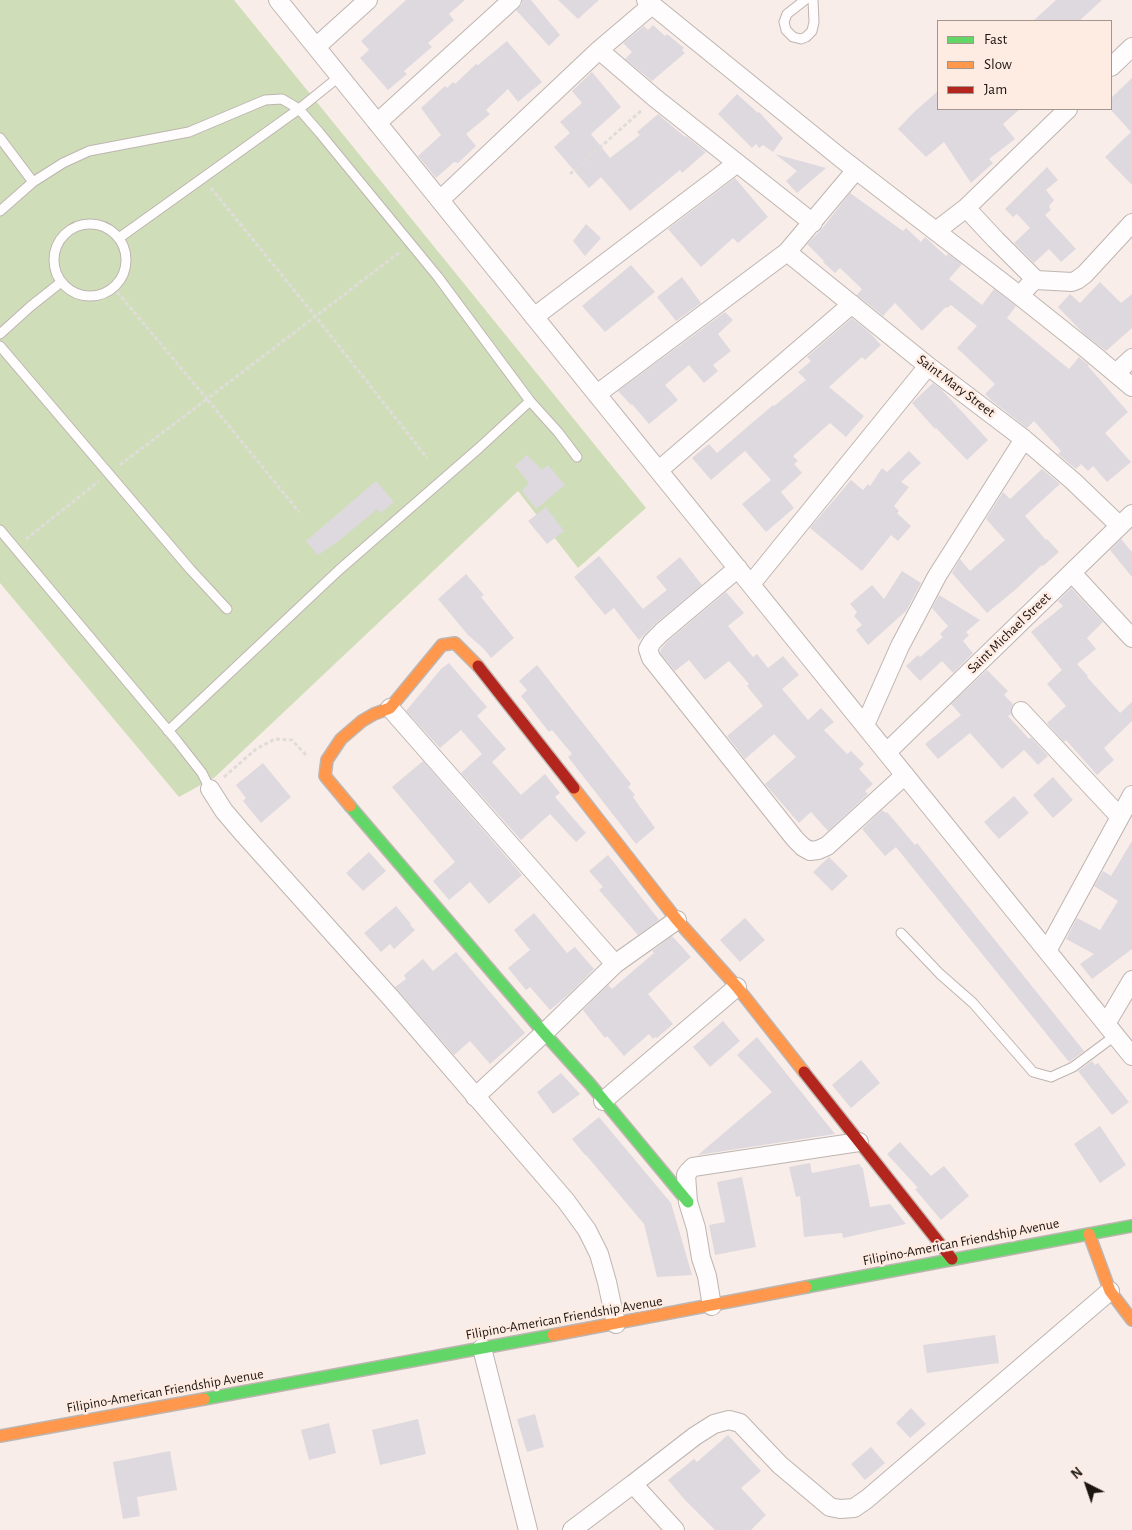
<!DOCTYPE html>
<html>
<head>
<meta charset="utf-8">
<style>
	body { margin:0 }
	#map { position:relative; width:1132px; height:1530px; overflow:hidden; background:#f8ede8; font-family:"Alegreya Sans",sans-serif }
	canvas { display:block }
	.legend { position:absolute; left:937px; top:20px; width:175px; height:90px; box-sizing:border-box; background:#feebe2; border:1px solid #a4958e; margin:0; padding:6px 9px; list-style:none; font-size:15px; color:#1c1511 }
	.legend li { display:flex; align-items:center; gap:10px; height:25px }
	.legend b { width:25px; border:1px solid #a4958e }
	.north { position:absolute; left:1062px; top:1460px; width:50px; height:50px; -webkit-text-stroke:4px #feebe2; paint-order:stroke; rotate:319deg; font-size:14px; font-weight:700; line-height:20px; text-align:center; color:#1c1511 }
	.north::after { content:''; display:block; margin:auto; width:18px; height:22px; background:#1c1511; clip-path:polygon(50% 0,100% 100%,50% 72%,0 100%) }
</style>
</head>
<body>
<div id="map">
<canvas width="1132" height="1530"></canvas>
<ul class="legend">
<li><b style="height:6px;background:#63d668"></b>Fast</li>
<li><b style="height:6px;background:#ff974d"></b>Slow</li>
<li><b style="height:6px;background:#b3261e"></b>Jam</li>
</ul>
<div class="north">N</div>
</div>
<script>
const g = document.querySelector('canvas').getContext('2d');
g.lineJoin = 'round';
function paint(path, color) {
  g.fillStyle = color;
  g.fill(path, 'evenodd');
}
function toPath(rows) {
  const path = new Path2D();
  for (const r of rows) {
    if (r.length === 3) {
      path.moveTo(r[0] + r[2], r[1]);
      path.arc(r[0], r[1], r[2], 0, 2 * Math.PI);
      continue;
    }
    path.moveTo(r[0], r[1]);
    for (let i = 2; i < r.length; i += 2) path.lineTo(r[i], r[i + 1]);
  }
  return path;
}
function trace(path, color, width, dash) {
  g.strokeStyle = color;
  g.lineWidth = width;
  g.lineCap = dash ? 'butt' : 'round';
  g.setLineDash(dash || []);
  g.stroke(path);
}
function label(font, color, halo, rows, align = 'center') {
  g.font = font + ' "Alegreya Sans",sans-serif';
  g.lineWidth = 5;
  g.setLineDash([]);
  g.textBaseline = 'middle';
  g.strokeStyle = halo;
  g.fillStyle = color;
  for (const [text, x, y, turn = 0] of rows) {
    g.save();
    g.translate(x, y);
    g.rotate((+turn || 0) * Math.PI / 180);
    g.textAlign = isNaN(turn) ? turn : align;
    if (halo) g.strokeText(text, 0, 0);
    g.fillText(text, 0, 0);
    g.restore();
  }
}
const green = toPath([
	[0,0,234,0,646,508,578,568,518,491,215,777,179,797,0,583]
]);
const building = toPath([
	[406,0,465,0,449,14,454,20,428,43,432,47,404,71,407,74,388,90,360,58,369,50,361,41],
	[522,0,531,0,560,35,549,46,516,10,522,4],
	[558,0,599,0,578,19],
	[1056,0,1102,0,1079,21,1033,21],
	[653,25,665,36,667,34,684,48,682,50,685,53,652,81,625,59,632,52,623,43,644,26,648,30],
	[507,41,542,82,518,102,508,89,486,110,490,114,466,134,476,146,458,163,454,162,436,178,418,156,441,135,421,108,445,86,447,88,453,82,455,84,476,64,478,65],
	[592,72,621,107,591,134,610,158,640,135,637,132,658,114,685,137,686,136,706,152,682,173,680,170,630,211,601,177,589,188,554,147,570,133,560,122,582,103,572,91],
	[1132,78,1132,185,1105,157,1131,132,1111,110,1111,98],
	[938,91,938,109,1020,109,1003,124,1015,139,989,159,993,163,971,183,944,142,926,157,898,129,913,113],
	[737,94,758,113,759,112,783,138,773,152,763,145,759,148,756,144,752,148,718,114],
	[775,154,826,168,797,193,786,181,797,171],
	[1047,167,1058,180,1046,190,1054,200,1049,206,1051,210,1045,215,1076,249,1061,262,1049,249,1034,263,1014,243,1030,228,1017,214,1013,217,1005,209],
	[735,178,768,217,738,243,733,238,701,267,668,229],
	[850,193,903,231,906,228,921,242,925,237,946,256,948,254,962,264,949,279,982,305,994,289,1016,306,1007,318,1069,369,1079,357,1089,365,1088,366,1128,412,1105,433,1131,462,1107,482,1093,466,1088,471,1081,464,1076,469,1058,454,1061,451,1034,421,1027,428,991,400,985,394,995,384,957,348,977,326,951,305,947,308,946,307,922,331,895,303,883,316,857,295,862,289,840,268,835,273,823,262,824,261,807,244,821,230],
	[586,224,601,238,585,256,573,241],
	[631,265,655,292,605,332,582,306],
	[682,277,701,303,676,321,657,297],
	[1100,282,1121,303,1132,294,1132,328,1106,351,1084,334,1058,307,1070,294,1080,303],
	[725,312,733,320,718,334,731,351,713,365,718,371,704,383,689,365,665,385,678,400,649,424,632,404,631,405,618,391],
	[852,318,869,332,881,345,865,360,862,357,829,387,864,416,846,437,830,423,793,456,798,461,794,464,802,473,781,492,794,508,766,532,742,504,771,480,745,451,711,480,692,458,709,444,717,453,773,405,774,406,806,380,798,372,811,361,807,357],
	[933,383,941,389,988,440,967,460,936,428,935,429,912,403],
	[909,451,921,463,901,482,909,487,894,506,899,511,897,513,911,526,898,541,891,535,862,571,810,528,851,480,863,490,868,484,870,486,882,468,887,472],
	[527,455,542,470,548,465,565,485,536,509,522,491,529,483,515,466],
	[1042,469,1060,484,1025,516,1046,540,1047,539,1059,552,1043,566,1042,565,1015,590,987,613,952,573,960,559,970,571,1005,540,986,519,1003,492,1010,499],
	[376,481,394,502,381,513,377,509,340,540,318,555,306,541],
	[546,507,564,531,547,544,528,521],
	[1121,539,1132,552,1132,577,1110,550],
	[599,556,643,609,667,590,656,577,680,557,702,585,655,624,639,640,614,608,605,615,574,577],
	[902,571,921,583,906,611,868,645,856,630,862,625,854,616,857,612,850,604,872,585,884,599],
	[466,574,484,595,481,597,514,638,491,658,484,649,468,635,438,599],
	[1071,588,1103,622,1087,638,1096,649,1077,664,1088,676,1087,677,1120,713,1132,702,1132,721,1104,748,1114,760,1097,775,1066,740,1064,742,1047,723,1066,706,1047,684,1062,670,1031,632,1063,606,1058,601],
	[726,592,744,613,728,626,753,657,757,654,768,668,783,656,799,675,782,689,808,720,821,708,834,722,824,730,847,754,851,751,864,764,859,769,873,784,865,791,868,794,828,831,811,812,799,823,765,784,796,757,774,734,745,759,727,736,763,706,747,686,749,684,729,661,705,680,689,660,675,671,660,653,661,649,669,640],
	[939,595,980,620,966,632,969,635,963,641,973,653,953,673,942,661,920,681,906,666,918,655,920,657,943,637,940,634,948,626,932,608],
	[449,663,487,707,477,716,506,749,492,762,521,795,545,774,560,793,555,797,586,833,576,842,550,814,521,840,461,773,482,754,461,730,440,748,406,711,441,669],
	[537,665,631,784,628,787,635,795,633,797,655,828,636,844,568,757,572,754,552,730,549,732,521,696,527,690,519,681],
	[987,670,1008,691,1004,695,1013,704,1011,708,1011,714,1008,716,1029,739,1031,737,1048,756,1038,765,1024,750,1002,769,970,733,938,759,925,744,961,715,951,704],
	[423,761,522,875,489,904,470,882,449,900,433,881,455,862,392,787],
	[263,763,291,797,261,823,243,801,246,798,236,785],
	[1053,777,1073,800,1053,818,1033,795],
	[1014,796,1029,813,999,839,984,822],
	[882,810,886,813,887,812,915,845,917,843,1084,1051,1069,1062,896,847,885,856,862,829],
	[1132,841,1132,949,1092,979,1080,964,1094,954,1066,939,1077,918,1100,930,1118,901,1094,886,1103,871,1111,876],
	[369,852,386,871,363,891,346,873],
	[608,855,659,920,638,935,599,890,603,887,589,871],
	[829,857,848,876,832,891,813,872],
	[396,906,411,924,410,925,415,930,394,949,390,944,381,952,364,933],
	[534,913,567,953,575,947,594,969,569,994,550,1010,530,987,526,990,508,968,530,950,514,930],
	[745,918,765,940,740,962,720,940],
	[672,936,691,957,648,994,673,1024,657,1038,655,1037,653,1039,649,1034,624,1056,607,1036,605,1038,583,1010,608,985,612,989,654,953,652,951],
	[456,952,525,1033,490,1064,470,1041,454,1055,395,987,406,979,404,975,423,959,433,971],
	[723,1021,740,1041,710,1067,693,1047],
	[757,1037,835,1134,698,1155,772,1092,737,1055],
	[861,1060,880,1083,851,1108,832,1085],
	[1092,1061,1095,1065,1098,1063,1129,1102,1112,1115,1078,1071],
	[561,1073,580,1094,553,1114,537,1092],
	[599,1117,671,1203,692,1275,657,1277,644,1224,586,1155,585,1155,572,1139],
	[1100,1126,1126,1165,1100,1183,1074,1144],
	[900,1142,931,1176,944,1166,969,1196,941,1220,915,1189,918,1188,887,1154],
	[810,1163,812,1173,859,1164,863,1169,870,1207,890,1204,906,1224,843,1238,842,1233,804,1237,800,1196,796,1197,789,1167],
	[742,1177,756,1247,715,1255,709,1225,725,1222,717,1182],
	[995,1335,999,1363,927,1373,923,1345],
	[911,1408,926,1424,910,1438,896,1423],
	[535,1414,544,1447,527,1452,517,1419],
	[418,1419,426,1454,380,1465,372,1430],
	[329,1423,336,1453,309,1460,301,1430],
	[728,1435,761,1471,741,1488,766,1515,751,1530,715,1530,685,1500,668,1480,694,1459,697,1462],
	[871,1447,885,1463,865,1480,851,1464],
	[170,1451,177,1490,137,1497,140,1516,123,1519,113,1462]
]);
const path = toPath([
	[570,174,642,110],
	[211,188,316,317,427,458],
	[113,287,207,399,400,252],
	[120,465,207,399,299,512],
	[26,539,99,481],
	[224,777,256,749,275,739,292,740,306,755]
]);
const lane = toPath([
	[805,0,787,14,784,22,786,30,793,37,801,39,806,37,812,31,814,22,813,0],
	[0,138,33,182,0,211],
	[33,182,63,163,89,151,189,132,265,100,282,99,299,109,319,132,438,277,530,401,479,448,339,570,168,731],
	[90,260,36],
	[119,238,299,109,340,76],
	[0,334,31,306,60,283],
	[0,346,190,569,227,609],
	[530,401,558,432,577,457],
	[0,530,177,741,202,773,210,789],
	[901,933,940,974,973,1003,1033,1072,1051,1077,1073,1067,1116,1035]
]);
const street = toPath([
	[278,0,1132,1056],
	[646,0,842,159,1020,296,1089,351,1132,387],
	[316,47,368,0],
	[599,50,655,98,813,223],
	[1111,67,1132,47],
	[377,123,512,0],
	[440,200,599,50,652,5],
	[966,208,996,240,1036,280],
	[936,231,966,208,1068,109],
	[787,252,928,366,1024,439,1073,481,1120,526],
	[1020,296,1030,284,1036,280,1072,282,1077,280,1085,274,1132,223],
	[534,317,736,164],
	[1116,373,1132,358],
	[597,394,787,252,856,170],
	[659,470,852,304],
	[738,568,662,632,652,642,648,649,651,658,795,839,803,847,810,851,818,850,827,846,905,775],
	[1072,573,1132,638],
	[751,584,928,366],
	[390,708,615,964],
	[1021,711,1120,817],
	[865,725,900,646,937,576,1024,439],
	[887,752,1132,514],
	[210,789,224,811,241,831,391,998,566,1201,587,1230,599,1254,607,1282,616,1324],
	[1047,951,1132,795],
	[1106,1024,1132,980],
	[475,1097,544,1033,615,964,677,920],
	[603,1101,737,987],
	[712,1306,707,1276,701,1258,696,1228,688,1202,686,1175,689,1171,693,1167,859,1142],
	[482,1348,528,1530],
	[572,1530,633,1484],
	[675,1530,633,1484,695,1436,714,1424,729,1420,740,1423,780,1465,830,1507,840,1509,854,1508,867,1499,1110,1291]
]);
const fast = toPath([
	[350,806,544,1033,590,1084,688,1202],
	[806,1287,1132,1226],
	[204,1399,553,1335]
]);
const slow = toPath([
	[574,788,677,920,737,987,804,1072],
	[350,806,325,776,327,760,341,739,362,721,374,714,390,708,442,645,455,643,478,666],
	[1089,1234,1110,1291,1132,1320],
	[553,1335,806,1287],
	[0,1436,204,1399]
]);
const jam = toPath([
	[478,666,574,788],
	[804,1072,952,1259]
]);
const streetNames = [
	["Saint Mary Street",956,386,37],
	["Saint Michael Street",1009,633,-44],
	["Filipino-American Friendship Avenue",961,1242,-11],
	["Filipino-American Friendship Avenue",564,1318,-10],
	["Filipino-American Friendship Avenue",165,1391,-10]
];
paint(green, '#cfdeb9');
paint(building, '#ded9df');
trace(lane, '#beb5b1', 11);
trace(street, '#beb5b1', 20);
trace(fast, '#beb5b1', 14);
trace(slow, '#beb5b1', 14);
trace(jam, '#beb5b1', 14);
trace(path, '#dfdcda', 3, [4, 2.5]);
trace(lane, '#fefcfc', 9);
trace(street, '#fefcfc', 18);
trace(fast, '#63d668', 11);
trace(slow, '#ff974d', 11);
trace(jam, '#b3261e', 11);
label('14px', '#1c1511', '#feebe2', streetNames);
</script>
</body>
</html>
